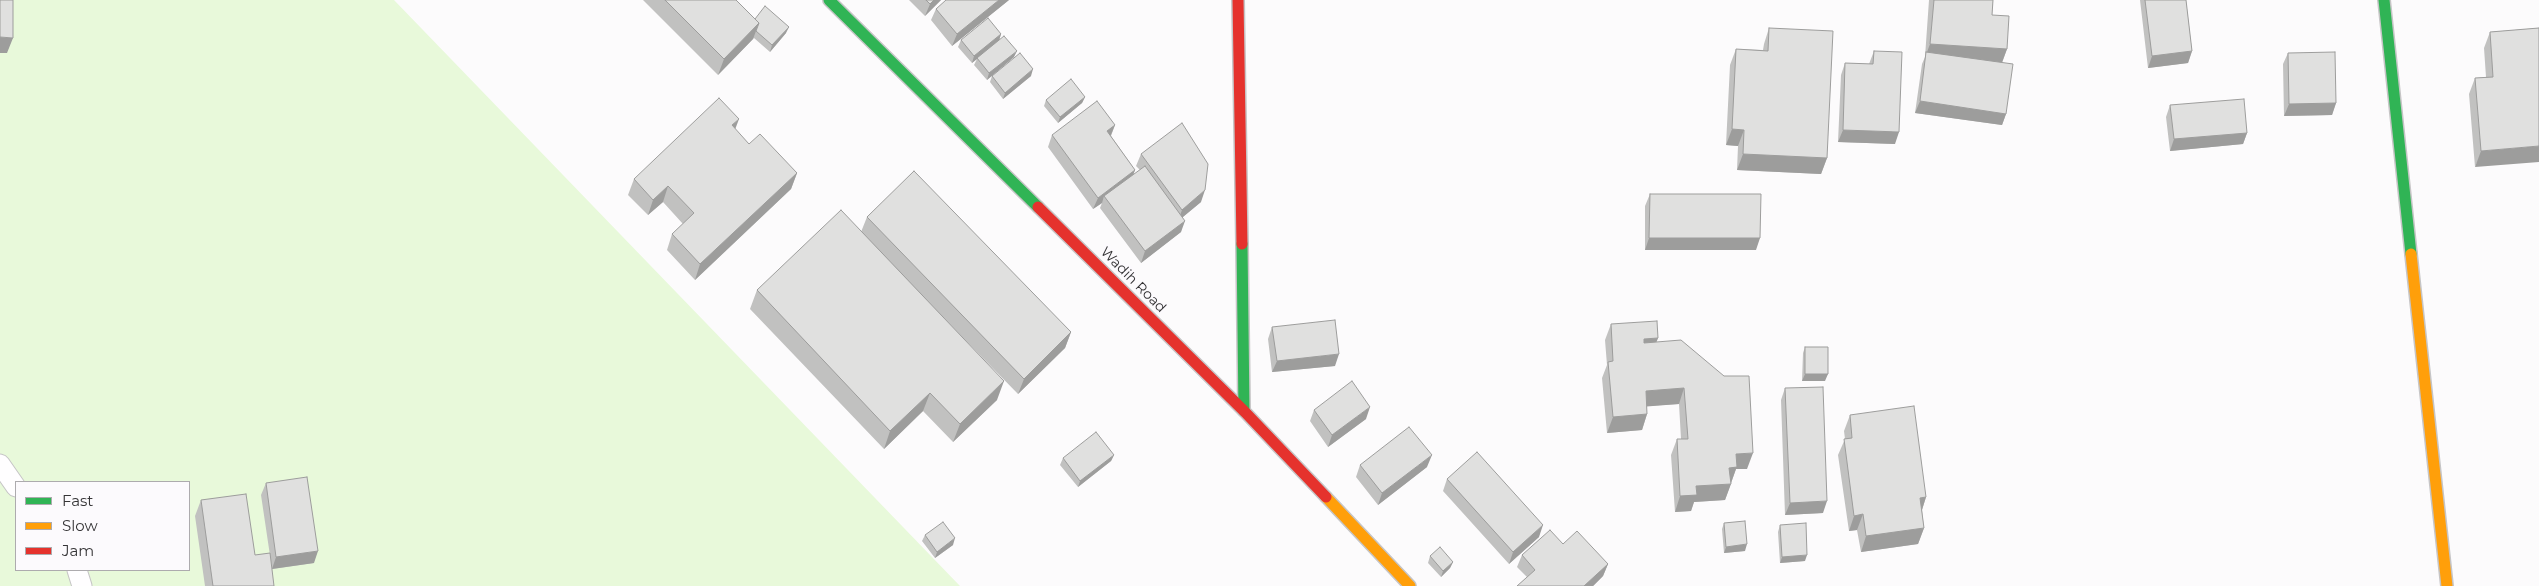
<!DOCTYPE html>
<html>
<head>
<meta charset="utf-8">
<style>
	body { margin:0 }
	#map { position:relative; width:2539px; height:586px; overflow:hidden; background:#fcfbfc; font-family:Montserrat,sans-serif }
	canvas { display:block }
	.legend { position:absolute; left:15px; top:481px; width:175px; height:90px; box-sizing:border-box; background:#fcfafd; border:1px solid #adabae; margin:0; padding:6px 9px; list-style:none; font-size:15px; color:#363537 }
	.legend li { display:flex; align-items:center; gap:10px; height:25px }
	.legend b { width:25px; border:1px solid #adabae }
</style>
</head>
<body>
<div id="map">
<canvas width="2539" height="586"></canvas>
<ul class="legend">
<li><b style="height:6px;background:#30b455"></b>Fast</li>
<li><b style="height:6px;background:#ff9f0a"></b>Slow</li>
<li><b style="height:6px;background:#e5322d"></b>Jam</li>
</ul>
</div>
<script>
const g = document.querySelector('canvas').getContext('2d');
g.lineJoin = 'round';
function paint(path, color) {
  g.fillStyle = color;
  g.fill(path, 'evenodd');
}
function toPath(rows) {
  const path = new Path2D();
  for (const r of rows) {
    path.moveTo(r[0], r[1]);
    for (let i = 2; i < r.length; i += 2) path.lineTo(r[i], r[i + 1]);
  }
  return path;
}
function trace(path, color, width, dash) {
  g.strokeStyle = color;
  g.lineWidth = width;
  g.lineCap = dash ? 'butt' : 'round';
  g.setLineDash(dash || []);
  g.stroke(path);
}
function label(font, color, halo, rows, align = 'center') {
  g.font = font + ' Montserrat,sans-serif';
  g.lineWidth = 5;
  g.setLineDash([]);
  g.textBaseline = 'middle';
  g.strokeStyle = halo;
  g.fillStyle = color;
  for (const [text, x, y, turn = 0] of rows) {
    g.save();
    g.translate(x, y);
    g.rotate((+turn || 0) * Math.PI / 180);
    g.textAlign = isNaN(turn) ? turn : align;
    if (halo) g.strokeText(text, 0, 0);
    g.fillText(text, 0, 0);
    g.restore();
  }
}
const green = toPath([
	[0,0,394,0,960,586,0,586],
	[16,482,189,482,189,570,16,570]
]);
const lane = toPath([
	[0,464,16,487],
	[77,570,82,586]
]);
const fast = toPath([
	[829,0,1038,207],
	[2384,0,2411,254],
	[1242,244,1244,411]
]);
const slow = toPath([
	[2411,254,2447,586],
	[1326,497,1410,586]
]);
const jam = toPath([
	[1238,0,1242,244],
	[1038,207,1244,411,1326,497]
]);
const wall = toPath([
	[643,0,736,0,755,19,786,33,770,52,754,38,753,39,718,75],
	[909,0,941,0,925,16],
	[1009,0,952,46,931,20,936,9],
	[1929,0,1993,0,1992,15,2007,49,2002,63,2006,114,2002,125,1915,113,1922,64,1925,57],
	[2140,0,2186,0,2192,51,2188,63,2148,68],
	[1769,28,1827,158,1821,174,1737,170,1738,146,1726,145,1730,65,1736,49,1763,50,1764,44],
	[2539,28,2475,167,2469,94,2475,78,2486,77,2484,48,2490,32],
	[1001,34,999,40,1014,57,987,80,974,65,977,59,972,63,958,47,961,40],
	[1874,51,1895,144,1838,142,1841,75,1845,63,1869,64],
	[2288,53,2336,103,2332,115,2284,116,2283,64],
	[992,76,1031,76,1003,99,990,82],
	[1085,97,1082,103,1058,123,1044,106,1046,100],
	[2170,105,2247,133,2243,144,2170,151,2166,117],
	[1115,125,1111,136,1135,170,1133,175,1140,170,1136,166,1141,154,1201,202,1183,217,1181,232,1141,263,1100,208,1102,203,1093,209,1048,147,1052,135],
	[735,129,749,144,797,173,791,189,695,280,667,250,672,234,683,224,663,202,648,215,628,195,634,179],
	[1650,194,1756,250,1645,250,1645,206],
	[867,217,1071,332,1065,348,1018,394,926,300,997,400,953,442,923,411,884,449,750,309,757,290,861,232],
	[1611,324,1658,338,1656,342,1747,469,1736,469,1725,500,1694,502,1691,511,1675,512,1671,455,1677,439,1681,439,1679,404,1647,406,1647,414,1642,430,1607,433,1602,378,1607,365,1605,340],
	[1272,327,1335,366,1272,372,1268,339],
	[1805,347,1825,381,1802,381,1803,353],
	[1785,388,1823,513,1785,515,1781,400],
	[1314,410,1366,419,1328,447,1310,421],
	[1850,415,1926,497,1922,510,1924,528,1918,544,1861,552,1857,530,1849,531,1838,455,1845,439,1844,431],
	[1114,455,1111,461,1078,487,1060,465,1063,458],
	[1360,465,1427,467,1378,505,1356,477],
	[1447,479,1539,537,1509,564,1443,491],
	[266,483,314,563,272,569,261,495],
	[201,500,255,555,274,586,205,586,195,516],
	[1724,523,1745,551,1724,553,1722,529],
	[1780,525,1805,561,1780,563,1778,532],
	[925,535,953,545,935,558,922,541],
	[1563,544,1608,564,1603,576,1593,586,1517,586,1527,577,1517,567,1522,555],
	[1430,556,1453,562,1450,568,1441,577,1428,563]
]);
const shadedWall = toPath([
	[934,0,941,0,925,16,930,4],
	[999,0,1009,0,952,46,957,34],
	[759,23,753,39,718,75,724,59],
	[789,27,786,33,770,52,772,45],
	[1001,34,999,41,972,63,974,56],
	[0,37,13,38,7,53,0,53],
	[1930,44,2007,49,2001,65,1926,55],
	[1017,51,1014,57,987,80,989,73],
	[2192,51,2188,63,2148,68,2152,56],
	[1033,69,1031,76,1003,99,1005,93],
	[1085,97,1082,103,1058,123,1060,117],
	[1920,101,2006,114,2002,125,1915,113],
	[2336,103,2332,115,2284,116,2289,104],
	[739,119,733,135,732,125],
	[1115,125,1110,137,1107,131],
	[1732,129,1744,130,1738,146,1726,145],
	[1843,130,1899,132,1895,144,1838,142],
	[2247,133,2243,144,2170,151,2174,139],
	[2539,146,2539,162,2475,167,2481,151],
	[1743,154,1827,158,1821,174,1737,170],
	[1135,170,1131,181,1104,196,1102,203,1093,209,1098,198],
	[797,173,791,189,695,280,700,264],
	[668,186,663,202,648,215,653,200],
	[1205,190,1201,202,1178,221,1182,210],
	[1185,221,1181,232,1141,263,1145,251],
	[1649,238,1760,238,1756,250,1645,250],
	[1071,332,1065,348,1018,394,1024,379],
	[1658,338,1652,354,1638,354,1644,339],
	[1339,354,1335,366,1272,372,1277,361],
	[1805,374,1828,374,1825,381,1802,381],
	[1004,381,997,400,953,442,960,424],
	[1684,388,1679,404,1640,407,1646,391],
	[930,393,923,411,884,449,890,431],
	[1370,407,1366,419,1328,447,1332,435],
	[1647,414,1642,430,1607,433,1613,417],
	[1753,453,1747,469,1736,469,1731,483,1724,484,1729,468,1736,454],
	[1114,455,1111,461,1078,487,1080,481],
	[1432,455,1427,467,1378,505,1382,493],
	[1731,484,1725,500,1694,502,1691,511,1675,512,1680,496,1696,486],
	[1926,497,1921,513,1920,498],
	[1827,501,1823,513,1785,515,1790,503],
	[1863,514,1857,530,1849,531,1854,516],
	[1543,525,1539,537,1509,564,1513,552],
	[1924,528,1918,544,1861,552,1866,536],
	[955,538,953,545,935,558,937,552],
	[1747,544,1745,551,1724,553,1726,547],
	[318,551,314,563,272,569,276,557],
	[1807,555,1805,561,1780,563,1782,557],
	[1453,562,1450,568,1441,577,1443,571],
	[1608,564,1603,576,1593,586,1584,586]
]);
const building = toPath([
	[0,0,13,0,13,38,0,37,0,0],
	[665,0,736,0,759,23,724,59,665,0],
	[926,0,934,0,930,4,926,0],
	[946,0,999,0,957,34,936,9,946,0],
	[1934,0,1993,0,1992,15,2009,16,2007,49,1930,44,1934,0],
	[2145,0,2186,0,2192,51,2152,56,2145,0],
	[765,6,789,27,772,45,756,31,759,23,755,19,765,6],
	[988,18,1001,34,974,56,961,40,988,18],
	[1769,28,1833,31,1827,158,1743,154,1744,130,1732,129,1736,49,1768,51,1769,28],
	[2539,28,2539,146,2481,151,2475,78,2493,77,2490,32,2539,28],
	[1004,36,1017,51,989,73,977,58,1004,36],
	[1874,51,1902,52,1899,132,1843,130,1845,63,1873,64,1874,51],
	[1926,52,2013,64,2006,114,1920,101,1926,52],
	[2335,52,2336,103,2289,104,2288,53,2335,52],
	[1020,53,1033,69,1005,93,992,76,1020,53],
	[1071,79,1085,97,1060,117,1046,100,1071,79],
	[719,98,739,119,732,125,749,144,760,134,797,173,700,264,672,234,694,213,668,186,653,200,634,179,719,98],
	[2244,99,2247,133,2174,139,2170,105,2244,99],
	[1097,101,1115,125,1107,131,1135,170,1098,198,1052,135,1097,101],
	[1182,123,1208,164,1205,190,1182,210,1141,154,1182,123],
	[1145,166,1185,221,1145,251,1104,196,1145,166],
	[914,171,1071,332,1024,379,867,217,914,171],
	[1650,194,1761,194,1760,238,1649,238,1650,194],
	[841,210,1004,381,960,424,930,393,890,431,757,290,841,210],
	[1335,320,1339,354,1277,361,1272,327,1335,320],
	[1657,321,1658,338,1644,339,1644,343,1681,340,1724,376,1749,376,1753,453,1736,454,1737,467,1729,468,1731,484,1696,486,1697,495,1680,496,1677,439,1688,439,1684,388,1646,391,1647,414,1613,417,1608,362,1613,361,1611,324,1657,321],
	[1805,347,1828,347,1828,374,1805,374,1805,347],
	[1352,381,1370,407,1332,435,1314,410,1352,381],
	[1823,387,1827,501,1790,503,1785,388,1823,387],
	[1914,406,1926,497,1920,498,1924,528,1866,536,1863,514,1854,516,1844,439,1852,438,1850,415,1914,406],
	[1409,427,1432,455,1382,493,1360,465,1409,427],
	[1096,432,1114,455,1080,481,1063,458,1096,432],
	[1477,452,1543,525,1513,552,1447,479,1477,452],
	[307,477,318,551,276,557,266,483,307,477],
	[246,494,255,555,270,553,274,586,213,586,201,500,246,494],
	[1745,521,1747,544,1726,547,1724,523,1745,521],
	[943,522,955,538,937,552,925,535,943,522],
	[1806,523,1807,555,1782,557,1780,525,1806,523],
	[1550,530,1563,544,1577,531,1608,564,1584,586,1517,586,1535,570,1522,555,1550,530],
	[1440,547,1453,562,1443,571,1430,556,1440,547]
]);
const streetNames = [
	["Wadih Road",1133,280,45]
];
paint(green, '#e8f9da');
trace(lane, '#c6c5c6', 21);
trace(fast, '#c6c5c6', 14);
trace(slow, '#c6c5c6', 14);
trace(jam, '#c6c5c6', 14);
trace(lane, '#fffeff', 19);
trace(fast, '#30b455', 11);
trace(slow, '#ff9f0a', 11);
trace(jam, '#e5322d', 11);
paint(wall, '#c1c1c0');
paint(shadedWall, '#9d9d9c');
paint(building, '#e0e0df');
trace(building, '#9d9d9c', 1);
label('14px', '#363537', '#fcfafd', streetNames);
</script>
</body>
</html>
